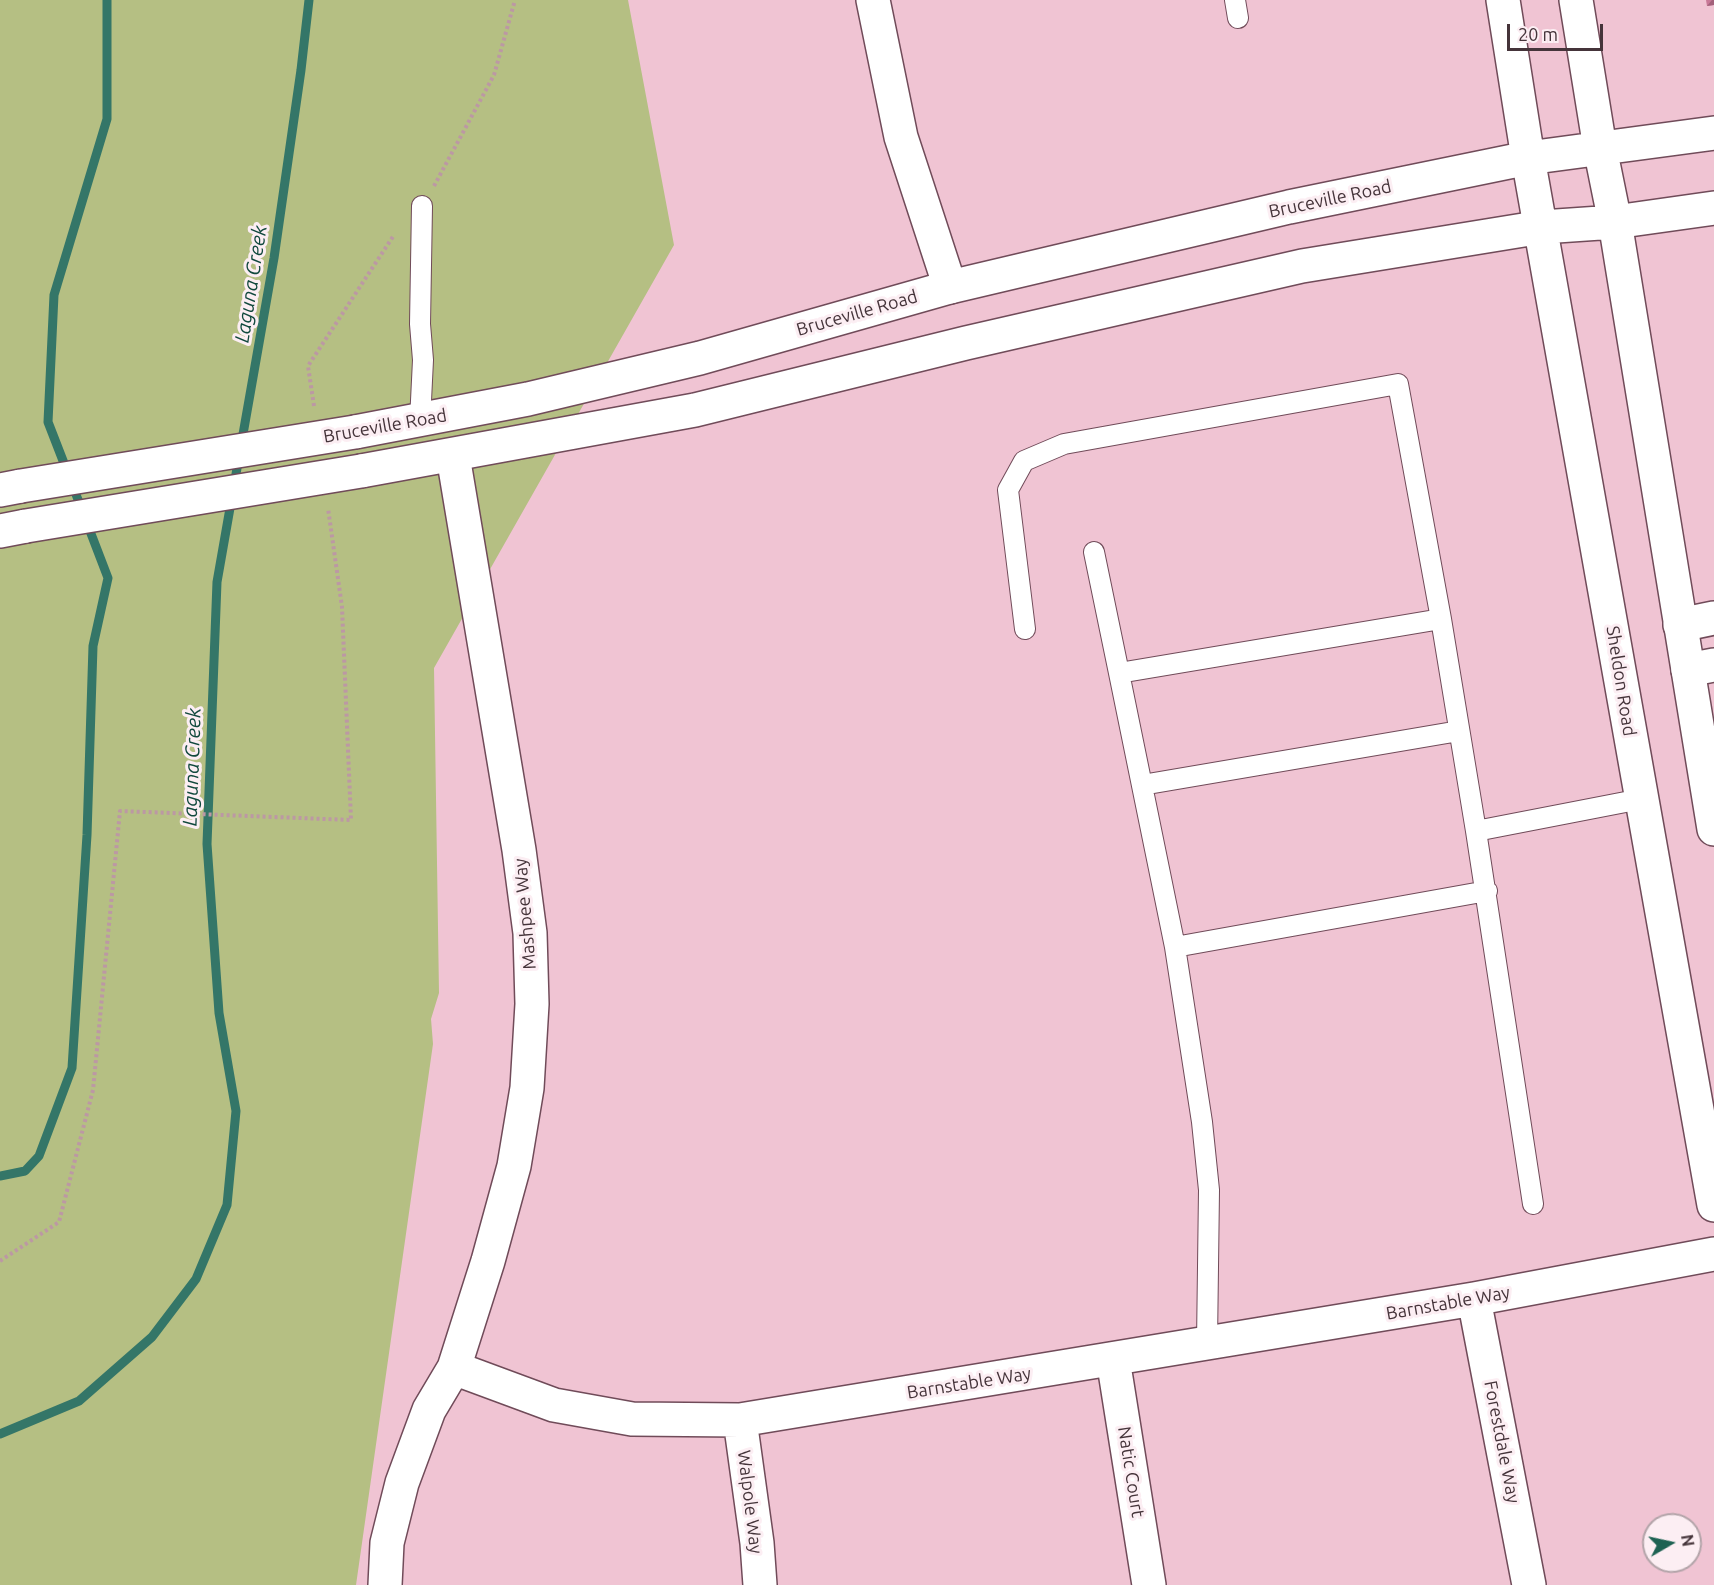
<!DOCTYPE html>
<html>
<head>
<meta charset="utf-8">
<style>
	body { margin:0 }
	#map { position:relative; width:1714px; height:1585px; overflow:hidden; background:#f0c4d3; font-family:Ubuntu,sans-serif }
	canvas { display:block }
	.north { position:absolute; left:1642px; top:1513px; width:60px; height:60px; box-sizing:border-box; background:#fceef3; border:2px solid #b3a4a9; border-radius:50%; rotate:81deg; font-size:16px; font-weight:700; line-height:24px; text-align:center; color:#45343a }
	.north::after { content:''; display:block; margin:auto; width:21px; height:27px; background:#1e6253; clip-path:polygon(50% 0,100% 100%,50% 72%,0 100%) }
	.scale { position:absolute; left:1507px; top:24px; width:96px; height:27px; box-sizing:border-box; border:3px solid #45343a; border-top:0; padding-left:8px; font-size:18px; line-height:21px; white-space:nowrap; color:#45343a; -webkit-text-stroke:4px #fceef3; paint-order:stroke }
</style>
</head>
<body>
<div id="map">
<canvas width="1714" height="1585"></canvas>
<div class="north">N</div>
<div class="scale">20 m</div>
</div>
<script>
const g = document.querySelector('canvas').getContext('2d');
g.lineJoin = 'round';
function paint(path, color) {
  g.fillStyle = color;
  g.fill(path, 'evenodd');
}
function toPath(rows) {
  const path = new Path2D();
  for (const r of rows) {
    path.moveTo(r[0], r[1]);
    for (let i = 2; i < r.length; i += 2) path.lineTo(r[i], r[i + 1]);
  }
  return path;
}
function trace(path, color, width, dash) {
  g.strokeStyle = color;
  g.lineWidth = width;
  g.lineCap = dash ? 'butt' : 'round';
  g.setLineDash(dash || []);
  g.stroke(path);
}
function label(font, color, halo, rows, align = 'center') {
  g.font = font + ' Ubuntu,sans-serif';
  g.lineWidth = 6;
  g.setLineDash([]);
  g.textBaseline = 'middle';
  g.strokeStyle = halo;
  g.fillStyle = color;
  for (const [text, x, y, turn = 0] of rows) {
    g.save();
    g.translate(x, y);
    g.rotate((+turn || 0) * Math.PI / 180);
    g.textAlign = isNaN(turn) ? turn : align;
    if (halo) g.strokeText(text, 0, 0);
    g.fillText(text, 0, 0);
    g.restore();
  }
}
const green = toPath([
	[0,0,628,0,674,245,434,668,439,993,431,1019,433,1044,356,1585,0,1585]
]);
const stream = toPath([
	[67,471,48,422,54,295,107,119,107,0],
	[0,1176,25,1171,39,1156,72,1068,87,835,93,646,108,578,72,484],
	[0,1434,79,1401,152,1337,196,1279,227,1205,236,1111,219,1013,207,844,217,582,274,258,301,70,309,0]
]);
const path = toPath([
	[434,186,494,75,515,0],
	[314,406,308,366,394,235],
	[0,1261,59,1222,93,1090,120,811,351,820,342,607,328,508]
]);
const lane = toPath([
	[1235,0,1238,18],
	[420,421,423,360,420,324,422,206],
	[1094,552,1119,673],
	[1025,629,1008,490,1024,461,1064,444,1398,384,1441,619,1476,831],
	[1142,785,1459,731],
	[1175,947,1119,673,1441,619],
	[1533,1204,1476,831,1641,799],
	[1207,1343,1209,1190,1202,1122,1175,947,1487,891]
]);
const street = toPath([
	[873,0,901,137,950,287],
	[453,456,519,850,530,933,532,1004,527,1088,514,1166,488,1261,454,1368],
	[1680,625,1714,618],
	[1688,670,1714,665],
	[1474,1299,1529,1585],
	[1113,1359,1149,1585],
	[740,1420,757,1543,760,1585],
	[385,1585,387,1543,402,1483,429,1410,454,1368,554,1405,632,1419,740,1420,1474,1299,1714,1254]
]);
const secondary = toPath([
	[1503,0,1528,158,1714,1205],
	[1576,0,1600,148,1615,222,1714,829],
	[355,432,528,399,700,358,950,287,1289,207,1528,158,1714,133],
	[361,471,695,410,966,343,1302,266,1542,227,1615,222,1714,208],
	[0,490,21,486],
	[0,531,26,526]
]);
const secondaryBridge = toPath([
	[21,486,355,432],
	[26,526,361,471]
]);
const wall = toPath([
	[1706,0,1714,0,1714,5,1707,6]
]);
const shadedWall = toPath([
	[1712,0,1714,0,1714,5,1707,6]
]);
const streetNames = [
	["Bruceville Road",1330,199,-12],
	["Bruceville Road",857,313,-16],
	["Bruceville Road",385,426,-10],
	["Sheldon Road",1621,681,81],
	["Mashpee Way",525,914,-95],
	["Barnstable Way",1448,1303,-10],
	["Barnstable Way",969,1383,-9],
	["Forestdale Way",1502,1442,79],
	["Natic Court",1131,1472,81],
	["Walpole Way",750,1502,83]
];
const waterNames = [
	["Laguna Creek",251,284,-81],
	["Laguna Creek",192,767,-88]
];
paint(green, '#b5bf83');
trace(stream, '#347668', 9);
trace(lane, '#704b59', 22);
trace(street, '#704b59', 36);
trace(secondary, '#704b59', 36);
trace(path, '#bc98a4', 4, [3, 3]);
trace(lane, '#fff', 20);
trace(street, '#fff', 33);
trace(secondary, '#fff', 33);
trace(secondaryBridge, '#704b59', 36, []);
trace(secondaryBridge, '#fff', 33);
paint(wall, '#c87897');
paint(shadedWall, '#a3617b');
label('18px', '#45343a', '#fceef3', streetNames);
label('italic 20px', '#11493d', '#fceef3', waterNames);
</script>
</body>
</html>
